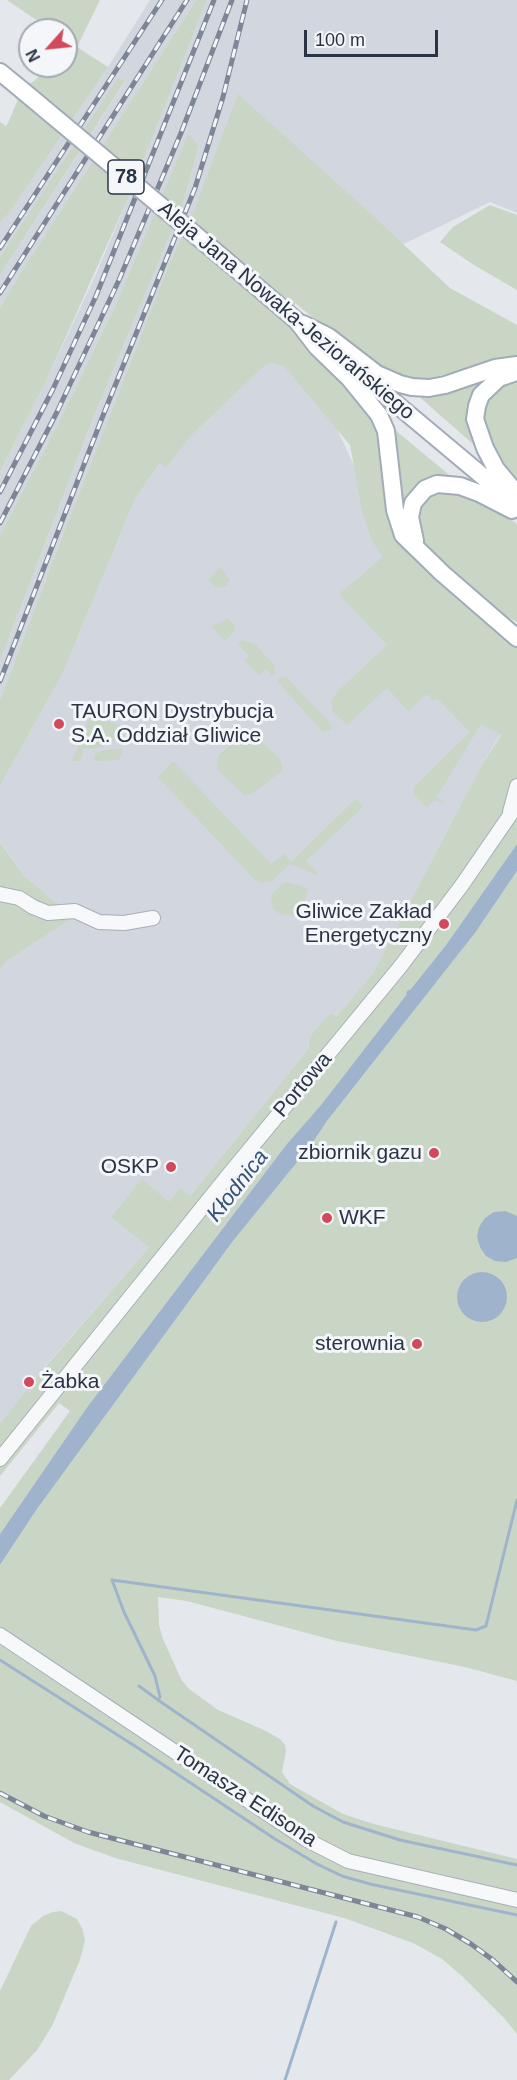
<!DOCTYPE html>
<html>
<head>
<meta charset="utf-8">
<style>
	body { margin:0 }
	#map { position:relative; width:517px; height:2080px; overflow:hidden; background:#e4e7ec; font-family:Arial,sans-serif }
	canvas { display:block }
	.north { position:absolute; left:18px; top:18px; width:60px; height:60px; box-sizing:border-box; background:#f4f6f9; border:2px solid #a4a8b1; border-radius:50%; rotate:243deg; font-size:16px; font-weight:700; line-height:24px; text-align:center; color:#2b3445 }
	.north::after { content:''; display:block; margin:auto; width:21px; height:27px; background:#d1495b; clip-path:polygon(50% 0,100% 100%,50% 72%,0 100%) }
	.scale { position:absolute; left:304px; top:30px; width:134px; height:27px; box-sizing:border-box; border:3px solid #2b3445; border-top:0; padding-left:8px; font-size:18px; line-height:21px; white-space:nowrap; color:#2b3445; -webkit-text-stroke:4px #f4f6f9; paint-order:stroke }
</style>
</head>
<body>
<div id="map">
<canvas width="517" height="2080"></canvas>
<div class="north">N</div>
<div class="scale">100 m</div>
</div>
<script>
const g = document.querySelector('canvas').getContext('2d');
g.lineJoin = 'round';
function paint(path, color) {
  g.fillStyle = color;
  g.fill(path, 'evenodd');
}
function toPath(rows) {
  const path = new Path2D();
  for (const r of rows) {
    if (r.length === 3) {
      path.moveTo(r[0] + r[2], r[1]);
      path.arc(r[0], r[1], r[2], 0, 2 * Math.PI);
      continue;
    }
    path.moveTo(r[0], r[1]);
    for (let i = 2; i < r.length; i += 2) path.lineTo(r[i], r[i + 1]);
  }
  return path;
}
function trace(path, color, width, dash) {
  g.strokeStyle = color;
  g.lineWidth = width;
  g.lineCap = dash ? 'butt' : 'round';
  g.setLineDash(dash || []);
  g.stroke(path);
}
function label(font, color, halo, rows, align = 'center') {
  g.font = font + ' Arial,sans-serif';
  g.lineWidth = 6;
  g.setLineDash([]);
  g.textBaseline = 'middle';
  g.strokeStyle = halo;
  g.fillStyle = color;
  for (const [text, x, y, turn = 0] of rows) {
    g.save();
    g.translate(x, y);
    g.rotate((+turn || 0) * Math.PI / 180);
    g.textAlign = isNaN(turn) ? turn : align;
    if (halo) g.strokeText(text, 0, 0);
    g.fillText(text, 0, 0);
    g.restore();
  }
}
const built = toPath([
	[150,0,196,0,16,280,0,308,0,275,125,82,120,77,0,257,0,223,10,212,108,67],
	[207,0,517,0,517,213,490,202,295,297,193,214,168,267,62,537,0,700,0,661,92,421,184,201,199,145,188,135,117,302,57,426,0,535,0,472,46,381,96,274,129,196],
	[293,334,363,485,379,546,517,707,480,768,373,973,336,1017,331,1013,309,1039,308,1049,149,1247,35,1378,39,1382,30,1393,26,1390,0,1423,0,969,7,961,72,917,24,876,0,841,0,786,62,675,135,499,161,462,166,467,191,436,266,364]
]);
const green = toPath([
	[7,0,100,0,77,47,108,67,10,212,0,223,0,122,6,126,8,123,22,90,53,66,66,66,66,56,77,48,66,40,66,30,51,30],
	[196,0,207,0,129,196,46,381,0,472,0,308,16,280],
	[119,77,125,81,0,275,0,257],
	[238,94,370,213,450,288,517,325,517,358,494,361,419,381,397,376,385,371,355,351,295,303,293,333,346,383,375,421,382,445,396,534,408,552,464,600,491,628,517,645,517,844,446,945,409,991,408,990,407,994,321,1105,286,1145,131,1349,88,1406,0,1534,0,1508,70,1411,59,1403,0,1476,0,1423,26,1390,30,1392,38,1382,35,1379,149,1247,111,1217,142,1179,169,1202,180,1188,190,1196,308,1049,309,1039,316,1029,331,1013,336,1017,373,973,480,768,501,735,481,724,436,798,443,801,444,804,434,800,427,808,413,793,414,787,470,732,437,698,434,701,427,694,408,711,387,688,347,725,331,710,333,706,330,702,338,691,387,645,339,594,383,557,372,541,362,511,350,445,284,366,271,362,262,368,191,436,166,468,160,463,135,499,62,675,0,786,0,700,62,537,168,267,193,213],
	[188,134,199,145,184,201,92,421,0,661,0,535,57,426,117,302],
	[490,205,517,215,517,290,474,265,440,242,453,227],
	[491,373,474,445,415,393],
	[517,376,517,486,501,467,482,419,488,397,494,388],
	[389,425,453,478,436,478,404,518],
	[447,491,487,502,517,524,517,622,494,610,435,559,425,544,417,527,418,505,430,494],
	[220,567,230,580,226,586,217,588,208,580],
	[227,618,235,625,235,631,225,641,211,626,222,622],
	[242,640,255,644,275,666,275,674,272,676,266,669,259,675,245,661,249,656,238,644],
	[282,677,287,678,331,724,331,729,325,732,322,731,277,681],
	[96,716,130,730,112,742,94,749,83,748,82,757,79,761,72,761,89,719],
	[251,732,280,759,282,768,281,772,251,794,244,795,218,770,217,763,218,756,243,733],
	[108,749,123,749,119,760,94,761,95,754],
	[173,761,271,864,284,854,291,862,356,799,363,807,306,861,318,873,316,875,290,864,272,881,262,883,255,880,158,777],
	[0,842,24,876,73,917,7,961,0,969],
	[517,871,517,1681,465,1667,337,1641,187,1601,158,1597,159,1625,163,1639,181,1679,188,1688,218,1710,264,1730,280,1739,285,1745,286,1751,282,1772,290,1784,343,1814,374,1824,517,1859,517,2034,505,2019,462,1976,442,1959,413,1943,344,1918,115,1858,74,1843,0,1802,0,1565,37,1509,233,1241,307,1150,320,1146,313,1142,327,1121,475,933],
	[287,882,308,888,301,917,280,914,273,909,271,895,282,884],
	[61,1911,77,1919,82,1928,85,1940,80,1960,52,2026,37,2050,9,2080,0,2080,0,1991,31,1926,43,1916,53,1912]
]);
const water = toPath([
	[517,844,517,871,475,933,327,1121,313,1142,320,1146,319,1150,307,1150,233,1241,37,1509,0,1565,0,1534,88,1406,286,1145,321,1105,407,994,406,993,408,990,410,990,446,945],
	[505,1211,517,1216,517,1258,506,1262,495,1261,486,1256,480,1247,477,1237,479,1227,485,1218,494,1212],
	[482,1297,25]
]);
const stream = toPath([
	[0,1660,138,1748,275,1839,317,1864,342,1876,370,1884,517,1915],
	[139,1686,158,1700,160,1697,155,1676,124,1612,112,1580,476,1630,486,1626,517,1500],
	[158,1700,313,1806,343,1822,400,1840,517,1865],
	[285,2080,336,1922]
]);
const minor = toPath([
	[510,812,517,786],
	[0,894,19,898,33,907,48,913,75,911,99,922,124,923,153,918],
	[0,1459,226,1178,400,967,462,885,517,805],
	[0,1635,307,1840,348,1861,517,1900]
]);
const major = toPath([
	[0,72,22,90],
	[229,263,304,327],
	[297,321,317,347,349,378,379,415,386,431,395,510,403,535,442,573,517,638],
	[303,324,329,337,377,374,400,384,412,387,429,388,445,385,495,368,517,365],
	[345,361,517,505],
	[516,372,499,378,481,395,477,406,475,419,485,448,496,469,517,494],
	[415,541,410,517,413,503,425,489,437,484,460,486,479,493,512,510]
]);
const rail = toPath([
	[0,248,162,0],
	[0,293,187,0],
	[0,492,53,389,96,296,214,0],
	[0,523,57,412,119,280,181,133,232,0],
	[0,681,104,413,195,188,223,97,247,0],
	[0,1793,44,1816,88,1832,418,1917,446,1929,471,1944,493,1960,517,1982]
]);
const majorBridge = toPath([
	[22,90,229,263]
]);
const markers = [
	[59,724,6,"#d1495b"],
	[444,924,6,"#d1495b"],
	[434,1153,6,"#d1495b"],
	[171,1167,6,"#d1495b"],
	[327,1218,6,"#d1495b"],
	[417,1344,6,"#d1495b"],
	[29,1382,6,"#d1495b"]
];
const shields = [
	[126,177,36]
];
const shieldNames = [
	["78",126,177]
];
const streetNames = [
	["Aleja Jana Nowaka-Jeziorańskiego",286,311,40],
	["Portowa",303,1085,-50],
	["Tomasza Edisona",245,1797,33]
];
const poiNames = [
	["TAURON Dystrybucja",71,712,"left"],
	["S.A. Oddział Gliwice",71,736,"left"],
	["Gliwice Zakład",432,912],
	["Energetyczny",432,936],
	["zbiornik gazu",422,1153],
	["OSKP",159,1167],
	["WKF",339,1218,"left"],
	["sterownia",405,1344],
	["Żabka",41,1382,"left"]
];
const waterNames = [
	["Kłodnica",238,1186,-52]
];
paint(built, '#d2d6de');
paint(green, '#c9d6c5');
paint(water, '#9fb4cc');
trace(stream, '#9fb4cc', 3);
trace(minor, '#a9aeb7', 16);
trace(major, '#a3abb8', 20);
trace(minor, '#f7f8fa', 14);
trace(major, '#fff', 16);
trace(rail, '#7d8696', 5);
trace(rail, '#f4f6f9', 3, [9]);
trace(majorBridge, '#a3abb8', 20, []);
trace(majorBridge, '#fff', 16);
for (const [x, y, r, color] of markers) {
  const dot = new Path2D();
  dot.arc(x, y, r, 0, 2 * Math.PI);
  g.fillStyle = color;
  g.fill(dot);
  trace(dot, '#f4f6f9', 2);
}
for (const [x, y, w] of shields) {
  const box = new Path2D();
  box.roundRect(x - w / 2, y - 17, w, 34, 4.5);
  g.fillStyle = '#f4f6f9';
  g.fill(box);
  trace(box, '#2b3445', 1.5);
}
label('bold 20px', '#2b3445', null, shieldNames);
label('21px', '#2b3445', '#f4f6f9', streetNames);
label('21px', '#2b3445', '#f4f6f9', poiNames, 'right');
label('italic 22px', '#34527a', '#f4f6f9', waterNames);
</script>
</body>
</html>
